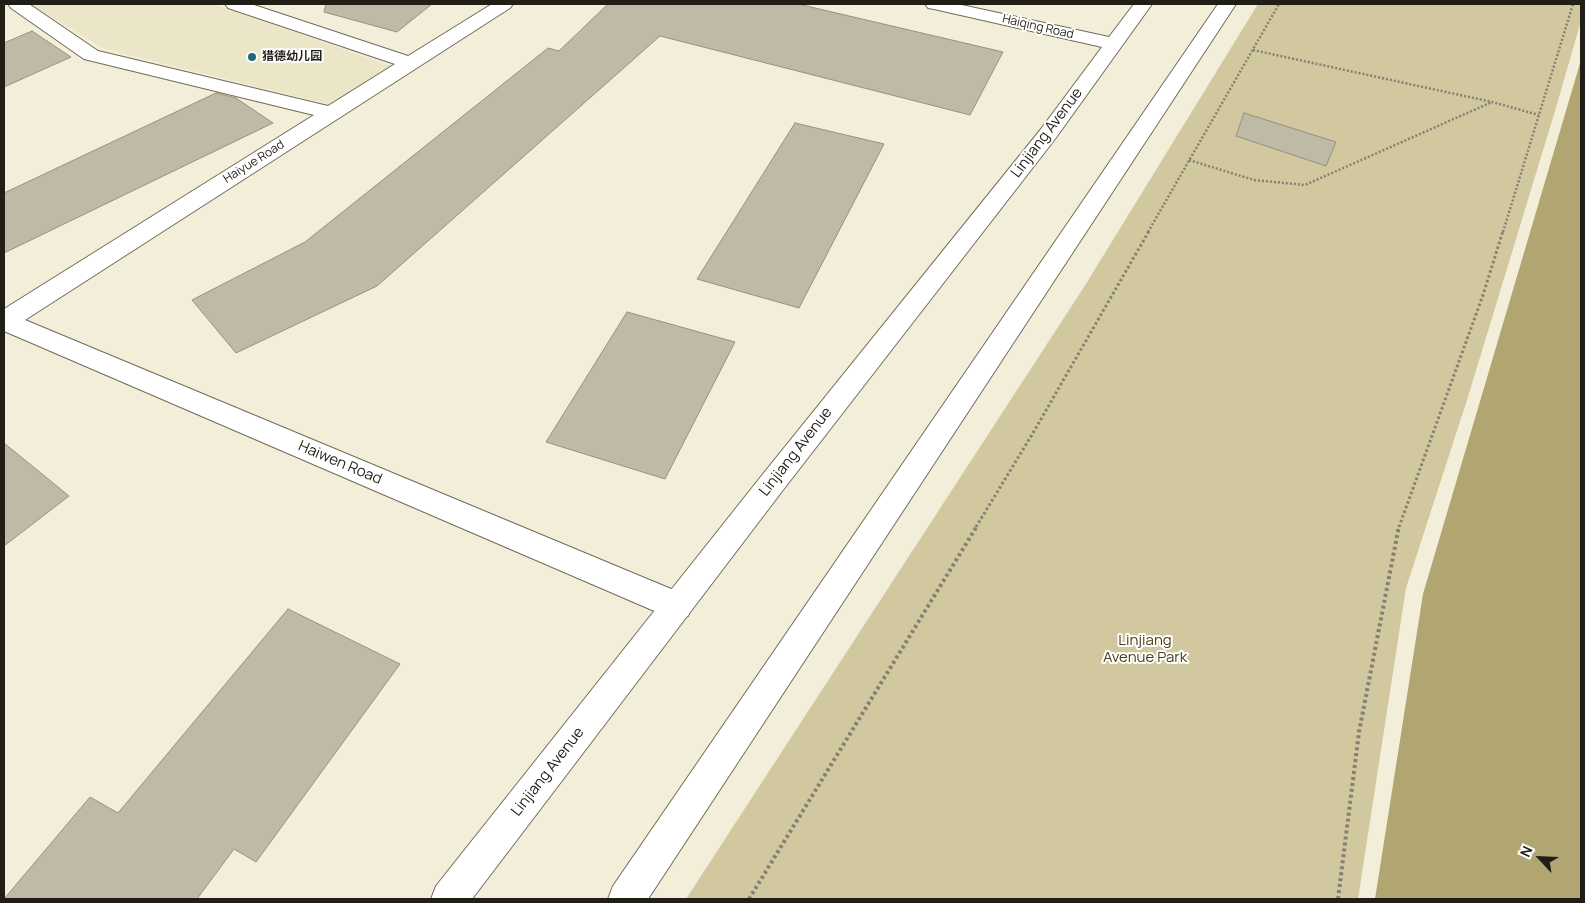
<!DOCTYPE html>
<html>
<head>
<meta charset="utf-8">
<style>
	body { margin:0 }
	#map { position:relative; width:1585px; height:903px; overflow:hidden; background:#f3eed9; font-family:Manrope,sans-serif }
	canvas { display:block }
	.frame { position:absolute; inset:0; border:5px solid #201e16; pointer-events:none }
	.north { position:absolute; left:1515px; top:833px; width:50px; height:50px; -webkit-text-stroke:4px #fff; paint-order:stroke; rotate:295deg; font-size:14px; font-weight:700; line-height:20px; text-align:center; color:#201e16 }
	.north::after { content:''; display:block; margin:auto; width:18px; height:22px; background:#201e16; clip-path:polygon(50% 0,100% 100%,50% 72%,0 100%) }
</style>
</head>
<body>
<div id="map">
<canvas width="1585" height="903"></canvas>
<div class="frame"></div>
<div class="north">N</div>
</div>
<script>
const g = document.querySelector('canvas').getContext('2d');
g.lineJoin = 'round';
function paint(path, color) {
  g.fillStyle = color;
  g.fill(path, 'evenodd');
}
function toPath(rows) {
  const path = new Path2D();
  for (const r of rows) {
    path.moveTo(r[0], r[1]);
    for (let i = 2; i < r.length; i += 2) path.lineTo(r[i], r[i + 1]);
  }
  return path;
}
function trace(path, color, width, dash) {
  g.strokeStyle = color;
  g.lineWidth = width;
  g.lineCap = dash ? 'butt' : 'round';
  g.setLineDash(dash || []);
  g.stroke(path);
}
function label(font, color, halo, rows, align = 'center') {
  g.font = font + ' Manrope,"Noto Sans SC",sans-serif';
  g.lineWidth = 4;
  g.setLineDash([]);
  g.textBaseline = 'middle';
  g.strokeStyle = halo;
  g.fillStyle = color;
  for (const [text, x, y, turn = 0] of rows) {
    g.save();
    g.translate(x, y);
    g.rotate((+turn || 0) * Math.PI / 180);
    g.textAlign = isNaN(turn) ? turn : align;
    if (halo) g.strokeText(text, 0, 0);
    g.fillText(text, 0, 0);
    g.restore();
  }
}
const built = toPath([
	[30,4,213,4,391,66,332,105,104,49]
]);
const green = toPath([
	[1258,4,1581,4,1581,21,1555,111,1467,400,1406,588,1358,899,686,899,1084,287]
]);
const water = toPath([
	[1581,60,1581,899,1375,899,1423,594]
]);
const building = toPath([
	[326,4,432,4,397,32,324,12,326,4],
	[608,4,798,4,1003,52,970,115,660,36,377,286,236,353,192,300,305,242,548,48,559,51,608,4],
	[32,31,71,57,4,87,4,43,32,31],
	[216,93,236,98,273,123,4,253,4,193,216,93],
	[1244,113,1336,142,1326,166,1236,136,1244,113],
	[795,123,884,144,799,308,697,279,795,123],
	[627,312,735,342,665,479,546,442,627,312],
	[4,443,69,496,4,546,4,443],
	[288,609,400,664,256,862,234,849,197,899,4,899,90,797,118,813,288,609]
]);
const pathFar2 = toPath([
	[1253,50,1492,102,1539,115],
	[1189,160,1254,180,1305,185,1492,102],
	[1148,232,1279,4],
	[1503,232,1573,4]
]);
const pathFar1 = toPath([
	[976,527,1033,433,1149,231],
	[1399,527,1483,295,1503,231]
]);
const path = toPath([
	[749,899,977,526],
	[1338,899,1359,732,1399,526]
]);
const street = toPath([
	[8,4,29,4,98,51,328,106,395,64,228,8,225,4,251,4,408,56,492,4,513,4,510,8,25,320,688,596,692,606,688,616,677,620,666,616,4,331,4,309,314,115,84,59,11,8,8,4]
]);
const secondary = toPath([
	[925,4,957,4,1109,37,1134,4,1152,4,1055,139,783,490,472,899,431,899,436,886,763,474,1041,129,1102,47,934,9,928,8,925,4],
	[1218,4,1236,4,648,899,608,899,613,886,1218,4]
]);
const markers = [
	[252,57,5,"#267"]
];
const farStreetnames = [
	["Haiqing Road",1038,27,13],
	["Haiyue Road",254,162,-32]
];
const farPoinames = [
	["猎德幼儿园",262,57]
];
const streetNames = [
	["Linjiang Avenue",1047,133,-53],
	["Linjiang Avenue",796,452,-52],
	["Haiwen Road",340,463,23],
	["Linjiang Avenue",548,772,-52]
];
const parkNames = [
	["Linjiang",1145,641],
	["Avenue Park",1145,658]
];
paint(built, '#ece6c9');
paint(green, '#d1c8a0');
paint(water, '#b1a572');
paint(building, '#bfbaa6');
trace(building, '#96917e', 1);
trace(street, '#706c59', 2);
trace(secondary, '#706c59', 2);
trace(pathFar2, '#848072', 2.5, [2, 2]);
trace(pathFar1, '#848072', 3, [2.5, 2.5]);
trace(path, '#848072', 4, [3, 3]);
paint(street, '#fff');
paint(secondary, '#fff');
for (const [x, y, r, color] of markers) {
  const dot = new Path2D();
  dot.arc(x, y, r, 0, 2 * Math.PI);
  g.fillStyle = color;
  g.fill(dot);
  trace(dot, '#fff', 2);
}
label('12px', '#201e16', '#fff', farStreetnames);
label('bold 12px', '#201e16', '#fff', farPoinames, 'left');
label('15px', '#201e16', '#fff', streetNames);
label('15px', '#473e15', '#fff', parkNames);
</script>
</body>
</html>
